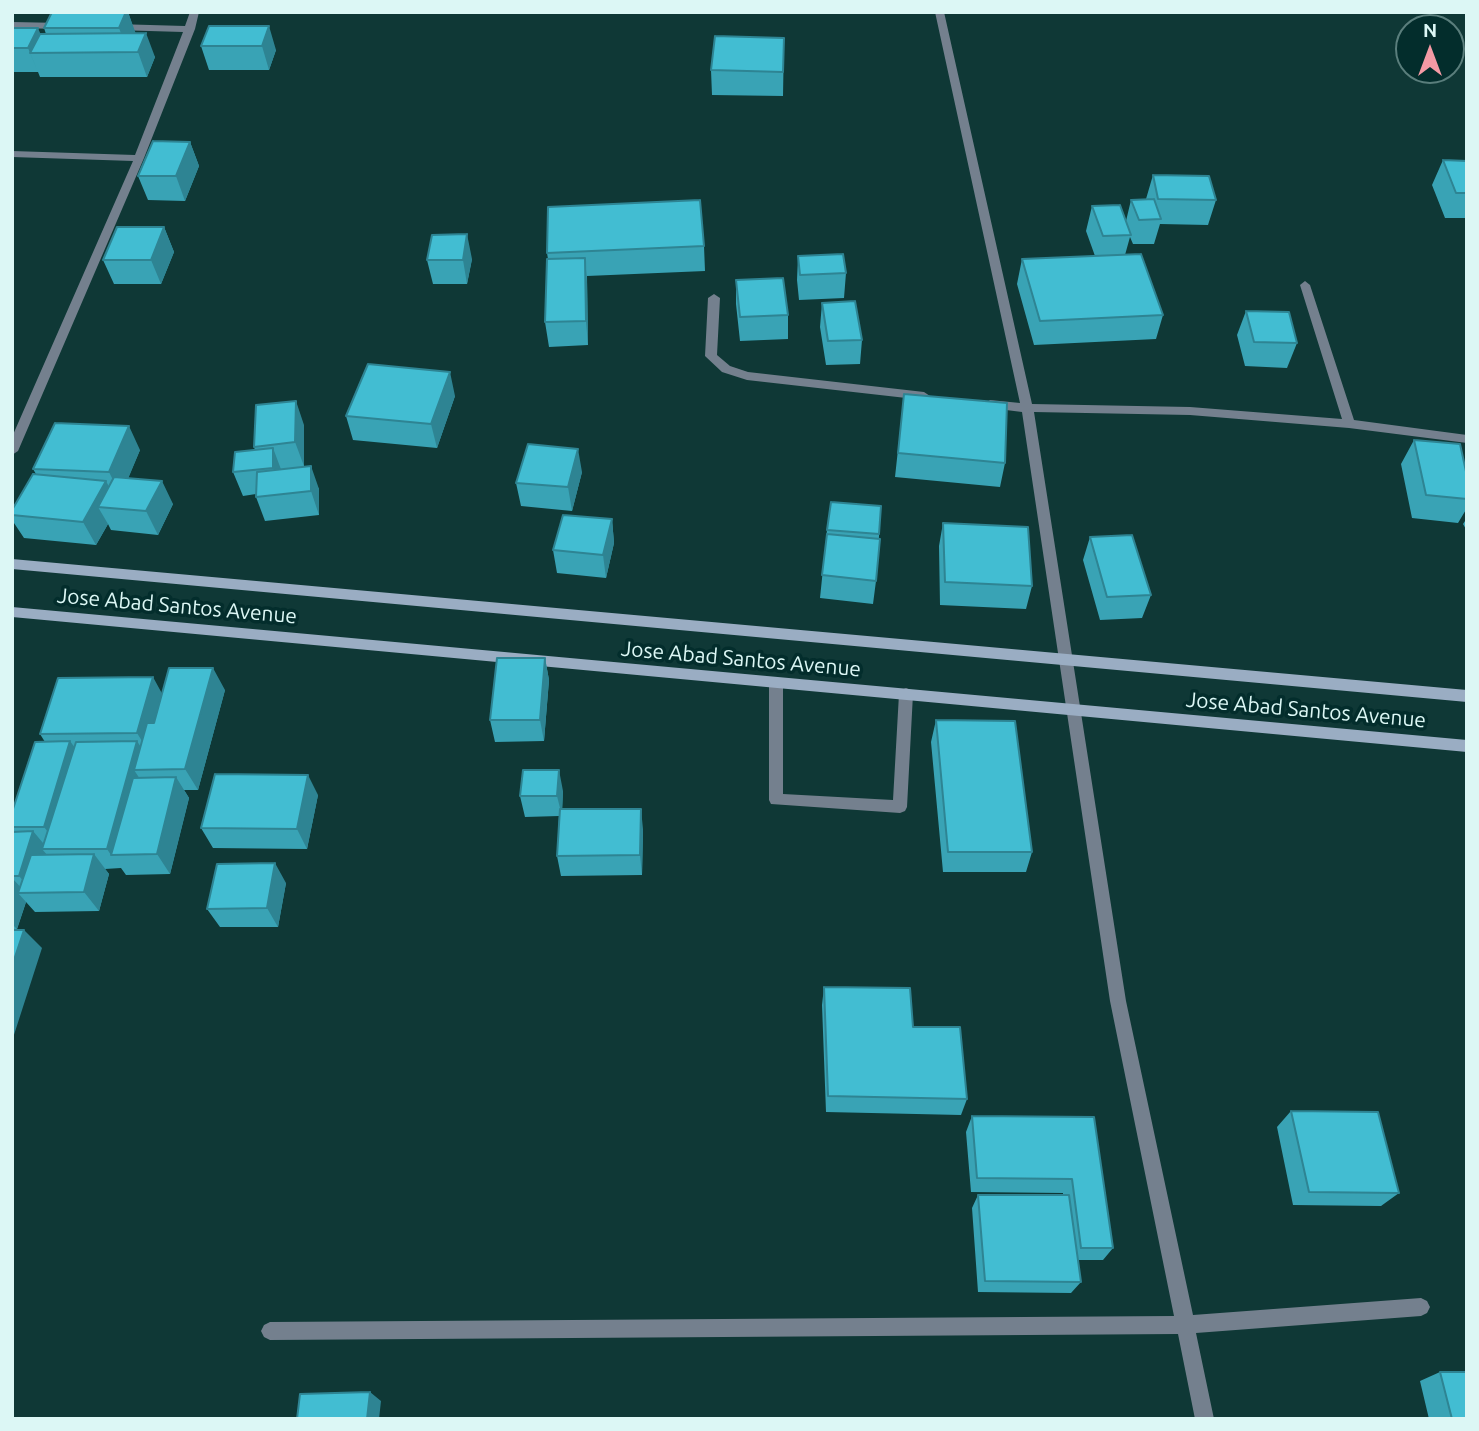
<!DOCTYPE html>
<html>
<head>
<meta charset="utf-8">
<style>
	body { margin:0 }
	#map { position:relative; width:1479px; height:1431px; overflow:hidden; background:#0f3836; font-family:Ubuntu,sans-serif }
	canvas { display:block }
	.frame { position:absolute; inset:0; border:14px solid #dcf7f5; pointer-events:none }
	.north { position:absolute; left:1395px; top:14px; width:70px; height:70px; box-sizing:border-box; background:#032d2c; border:2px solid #5a7e7c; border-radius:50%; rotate:0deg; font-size:19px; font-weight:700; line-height:28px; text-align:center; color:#dcf7f5 }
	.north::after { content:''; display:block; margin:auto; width:24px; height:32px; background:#f49aa5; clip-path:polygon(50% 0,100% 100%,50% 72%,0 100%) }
</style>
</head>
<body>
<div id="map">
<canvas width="1479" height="1431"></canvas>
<div class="frame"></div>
<div class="north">N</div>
</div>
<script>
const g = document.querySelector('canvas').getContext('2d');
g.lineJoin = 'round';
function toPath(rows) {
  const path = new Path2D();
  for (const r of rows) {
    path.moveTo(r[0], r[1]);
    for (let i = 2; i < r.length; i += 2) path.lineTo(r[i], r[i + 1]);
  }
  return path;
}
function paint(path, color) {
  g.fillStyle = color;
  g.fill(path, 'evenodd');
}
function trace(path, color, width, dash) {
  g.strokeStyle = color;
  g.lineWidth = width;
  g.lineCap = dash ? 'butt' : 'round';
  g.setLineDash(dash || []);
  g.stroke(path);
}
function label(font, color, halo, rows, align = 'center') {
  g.font = font + ' Ubuntu,sans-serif';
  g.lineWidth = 7;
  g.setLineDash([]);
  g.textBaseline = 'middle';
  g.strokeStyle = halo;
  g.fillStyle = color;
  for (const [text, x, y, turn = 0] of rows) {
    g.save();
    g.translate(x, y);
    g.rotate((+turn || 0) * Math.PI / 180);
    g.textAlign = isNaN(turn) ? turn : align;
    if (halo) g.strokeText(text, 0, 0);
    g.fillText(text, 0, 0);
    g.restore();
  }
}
const lane = toPath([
	[776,678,781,680,783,684,783,794,893,800,899,694,901,690,906,688,911,690,913,694,907,807,905,811,900,813,771,804,769,800,769,684,771,680,776,678]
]);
const street = toPath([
	[190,12,199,12,195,29,144,158,18,451,12,455,12,437,133,161,12,157,12,151,135,155,183,32,115,30,110,27,115,24,185,26,190,12],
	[935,12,944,12,1032,404,1190,407,1342,419,1300,285,1305,281,1310,285,1354,420,1467,435,1467,443,1349,428,1190,415,1034,412,1126,1001,1193,1315,1421,1298,1427,1301,1430,1307,1427,1313,1421,1316,1196,1333,1214,1419,1195,1419,1178,1334,270,1340,264,1337,261,1331,264,1325,270,1322,1174,1316,1110,1001,1022,412,990,408,984,404,990,400,1020,403,935,12],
	[12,22,63,23,68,26,63,29,12,28,12,22],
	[714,294,720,298,717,355,730,366,748,372,924,392,930,396,924,400,747,380,722,372,705,356,708,298,714,294]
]);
const secondary = toPath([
	[12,559,1467,690,1467,702,12,569,12,559],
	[12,607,1467,740,1467,752,12,617,12,607]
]);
const wall = toPath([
	[128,12,135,33,155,57,147,77,40,77,38,72,12,72,12,28,40,34,46,34,44,28],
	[206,12,263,12,262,14,206,14],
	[209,26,276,50,269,70,209,70,201,46],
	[784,38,783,96,712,95,711,70],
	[190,142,199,166,185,201,148,200,138,176],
	[1443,160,1467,161,1467,218,1445,218,1432,185],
	[1153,175,1216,200,1208,225,1160,224,1154,244,1133,244,1130,237,1125,255,1163,315,1156,339,1034,345,1017,284,1022,259,1095,256,1086,231,1092,206,1126,221,1131,200,1146,199],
	[164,227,174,252,161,284,114,284,103,260],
	[704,246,705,271,587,276,588,345,549,347,545,322,548,259,547,253],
	[798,256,846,273,844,298,799,300,797,280],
	[472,259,467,284,433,284,427,260],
	[736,280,788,315,788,339,740,341,736,304],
	[822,303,862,340,860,364,826,365,820,327],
	[1246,311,1297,343,1287,368,1245,366,1237,335],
	[904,394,1005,463,1000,487,895,477],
	[455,396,437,448,353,440,346,416],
	[304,425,304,466,319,489,319,515,265,521,256,497,256,494,243,496,233,472,255,450,254,447],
	[1414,440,1467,476,1467,508,1458,523,1412,518,1401,464],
	[140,450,128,478,173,504,158,535,111,530,108,524,96,545,24,538,12,520,12,510,36,474,33,469],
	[582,472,572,511,521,506,516,483],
	[881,506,876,581,873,604,820,598,827,530],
	[1467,518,1467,531,1463,524],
	[612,519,614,543,606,578,557,573,553,550],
	[943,523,1032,586,1026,609,940,605,939,546],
	[1090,537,1151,595,1142,618,1100,620,1083,560],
	[545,658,549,680,544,741,495,742,490,720],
	[225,690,198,790,184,790,189,798,170,874,126,875,121,868,105,869,109,874,99,911,35,912,26,902,17,929,12,929,12,812,45,742,40,734,162,693],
	[936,720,1032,852,1026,872,943,872,931,742],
	[563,791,562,809,643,829,642,875,561,876,557,856,559,816,525,817,520,796],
	[318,795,307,849,213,848,201,828],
	[286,883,278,927,220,927,207,909],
	[824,987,913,1027,967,1099,961,1115,826,1112,822,1005],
	[1291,1111,1399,1193,1381,1206,1293,1205,1277,1127],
	[972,1116,1094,1117,1113,1248,1103,1260,1078,1260,1081,1282,1071,1293,978,1292,972,1208,978,1195,1063,1195,1063,1193,971,1192,966,1132],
	[1440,1372,1467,1419,1429,1419,1420,1381]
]);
const shadedWall = toPath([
	[126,12,128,12,136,34,128,52,119,28],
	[269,26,276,50,269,70,262,46],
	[38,28,48,52,30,53,38,72,28,48],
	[146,33,155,57,147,77,138,52],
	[190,142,199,166,185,201,176,176],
	[164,227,174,252,161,284,151,260],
	[467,234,472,259,467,284,463,260],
	[585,258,587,282,588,345,586,321],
	[450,372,455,396,437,448,431,424],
	[296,401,304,425,304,466,295,442],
	[129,426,140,450,121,496,109,472],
	[273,448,282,472,282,491,273,468],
	[578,449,582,472,572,511,568,487],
	[311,466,319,489,319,515,311,491],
	[106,481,118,504,98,507,108,524,96,545,83,522],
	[162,481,173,504,158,535,146,511],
	[612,519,614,543,606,578,603,555],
	[545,658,549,680,544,741,540,720],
	[213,668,225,690,198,790,185,769],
	[153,677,165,699,150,754,137,733],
	[70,741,85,762,60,847,44,827],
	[137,741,150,762,134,770,144,785,111,855,107,849],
	[559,770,563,791,562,816,557,796],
	[308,775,318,795,307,849,297,829],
	[176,777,189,798,170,874,157,854],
	[641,809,643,829,642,875,640,855],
	[33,831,48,849,42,849,48,856,33,892,19,876],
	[94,854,109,874,99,911,84,892],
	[275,863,286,883,278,927,267,908],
	[12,878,26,893,18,893,26,902,17,929,12,924],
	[24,930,42,948,12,1041,12,966],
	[370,1392,381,1401,379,1419,367,1419]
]);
const building = toPath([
	[52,12,126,12,119,28,44,28,52,12],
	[209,26,269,26,262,46,201,46,209,26],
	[12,28,38,28,28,48,12,48,12,28],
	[146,33,138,52,30,53,40,34,146,33],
	[715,36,784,38,783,72,711,70,715,36],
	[153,141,190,142,176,176,138,176,153,141],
	[1443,160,1467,161,1467,193,1456,193,1443,160],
	[1153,175,1209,176,1216,200,1158,199,1153,175],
	[1154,199,1161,219,1139,220,1131,200,1154,199],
	[700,200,704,246,547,253,548,207,700,200],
	[1120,205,1131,235,1103,236,1092,206,1120,205],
	[117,227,164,227,151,260,103,260,117,227],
	[467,234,463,260,427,260,432,235,467,234],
	[843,254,846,273,800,275,798,256,843,254],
	[1141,254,1163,315,1040,321,1022,259,1141,254],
	[585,258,586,321,545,322,547,259,585,258],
	[783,278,788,315,740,317,736,280,783,278],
	[855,301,862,340,828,341,822,303,855,301],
	[1246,311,1289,312,1297,343,1254,342,1246,311],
	[368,364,450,372,431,424,346,416,368,364],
	[904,394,1007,403,1005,463,898,453,904,394],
	[296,401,295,442,254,447,256,405,296,401],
	[55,423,129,426,109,472,33,469,55,423],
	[1414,440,1460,444,1467,476,1467,499,1426,495,1414,440],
	[528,444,578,449,568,487,516,483,528,444],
	[273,448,273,468,233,472,235,452,273,448],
	[311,466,311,491,256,497,257,472,311,466],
	[33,474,106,481,83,522,12,515,12,510,33,474],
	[114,477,162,481,146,511,98,507,114,477],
	[831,502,881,506,879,534,827,530,831,502],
	[563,515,612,519,603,555,553,550,563,515],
	[943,523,1028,527,1032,586,945,582,943,523],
	[827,534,880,539,876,581,822,575,827,534],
	[1132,535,1151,595,1107,597,1090,537,1132,535],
	[497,658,545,658,540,720,490,720,497,658],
	[169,668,213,668,185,769,134,770,147,723,154,723,169,668],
	[153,677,137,733,40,734,58,678,153,677],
	[936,720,1015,721,1032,852,948,852,936,720],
	[70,741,44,827,12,827,12,812,35,742,70,741],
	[137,741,107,849,42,849,76,742,137,741],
	[523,770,559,770,557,796,520,796,523,770],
	[215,774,308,775,297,829,201,828,215,774],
	[176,777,157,854,111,855,133,778,176,777],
	[560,809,641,809,640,855,557,856,560,809],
	[33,831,19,876,12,876,12,832,33,831],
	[94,854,84,892,18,893,31,855,94,854],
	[275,863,267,908,207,909,217,864,275,863],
	[12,930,24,930,12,966,12,930],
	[824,987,910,988,913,1027,960,1027,967,1099,828,1096,824,987],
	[1291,1111,1378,1112,1399,1193,1309,1192,1291,1111],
	[972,1116,1094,1117,1113,1248,1081,1248,1072,1179,977,1178,972,1116],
	[978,1195,1069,1195,1081,1282,985,1281,978,1195],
	[1440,1372,1467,1372,1467,1419,1452,1419,1440,1372],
	[370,1392,367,1419,297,1419,300,1394,370,1392]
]);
const streetNames = [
	["Jose Abad Santos Avenue",177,606,5],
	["Jose Abad Santos Avenue",741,659,5],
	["Jose Abad Santos Avenue",1306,710,5]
];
paint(lane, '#74808e');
paint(street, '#74808e');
paint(secondary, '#9aadc3');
paint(wall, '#39a3b5');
paint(shadedWall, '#2e8493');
paint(building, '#42bdd2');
trace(building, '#2e8493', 2);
label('21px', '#dcf7f5', '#032d2c', streetNames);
</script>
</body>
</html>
